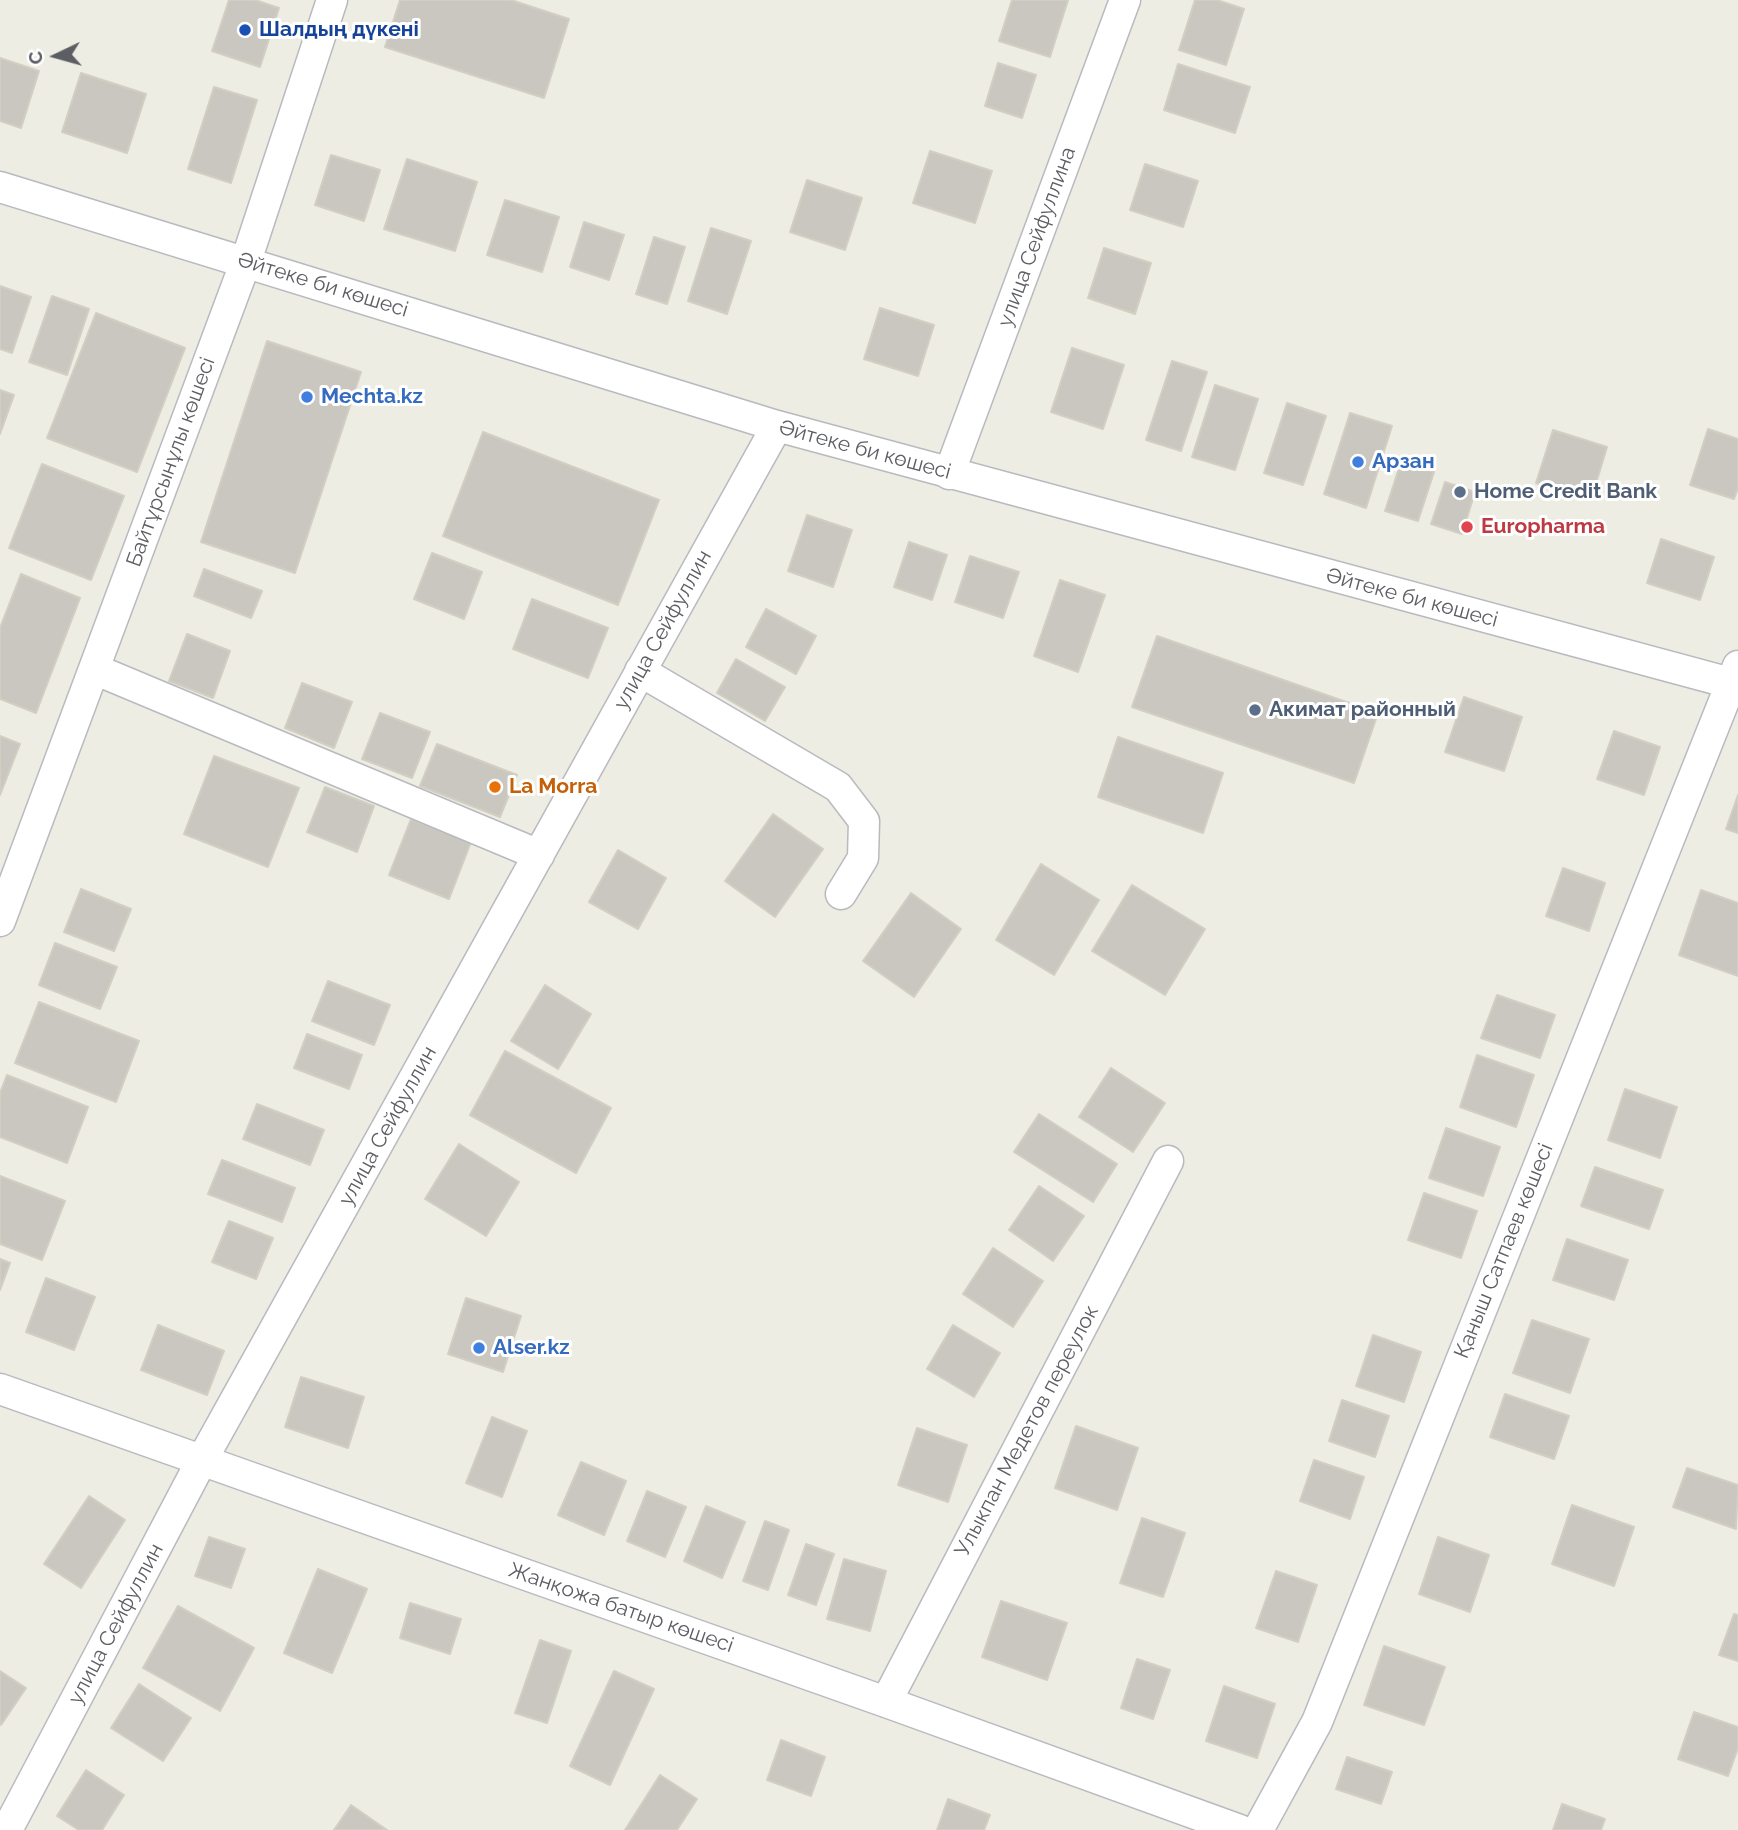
<!DOCTYPE html>
<html>
<head>
<meta charset="utf-8">
<style>
	body { margin:0 }
	#map { position:relative; width:1738px; height:1830px; overflow:hidden; background:#edede3; font-family:Raleway,sans-serif }
	canvas { display:block }
	.north { position:absolute; left:21px; top:21px; width:70px; height:70px; -webkit-text-stroke:5px #fff; paint-order:stroke; rotate:265deg; font-size:19px; font-weight:700; line-height:28px; text-align:center; color:#5c5e63 }
	.north::after { content:''; display:block; margin:auto; width:24px; height:32px; background:#5c5e63; clip-path:polygon(50% 0,100% 100%,50% 72%,0 100%) }
</style>
</head>
<body>
<div id="map">
<canvas width="1738" height="1830"></canvas>
<div class="north">С</div>
</div>
<script>
const g = document.querySelector('canvas').getContext('2d');
g.lineJoin = 'round';
function paint(path, color) {
  g.fillStyle = color;
  g.fill(path, 'evenodd');
}
function toPath(rows) {
  const path = new Path2D();
  for (const r of rows) {
    path.moveTo(r[0], r[1]);
    for (let i = 2; i < r.length; i += 2) path.lineTo(r[i], r[i + 1]);
  }
  return path;
}
function trace(path, color, width, dash) {
  g.strokeStyle = color;
  g.lineWidth = width;
  g.lineCap = dash ? 'butt' : 'round';
  g.setLineDash(dash || []);
  g.stroke(path);
}
function label(font, color, halo, rows, align = 'center') {
  g.font = font + ' Raleway,sans-serif';
  g.lineWidth = 6;
  g.setLineDash([]);
  g.textBaseline = 'middle';
  g.strokeStyle = halo;
  g.fillStyle = color;
  for (const [text, x, y, turn = 0] of rows) {
    g.save();
    g.translate(x, y);
    g.rotate((+turn || 0) * Math.PI / 180);
    g.textAlign = isNaN(turn) ? turn : align;
    if (halo) g.strokeText(text, 0, 0);
    g.fillText(text, 0, 0);
    g.restore();
  }
}
const building = toPath([
	[229,0,255,0,279,8,260,67,212,51,229,0],
	[400,0,511,0,569,19,544,98,385,47,400,0],
	[1012,0,1068,0,1050,57,999,41,1012,0],
	[1195,0,1217,0,1244,9,1226,65,1179,50,1195,0],
	[0,58,39,71,21,128,0,121,0,58],
	[998,63,1036,75,1022,118,985,106,998,63],
	[1178,64,1250,87,1235,133,1164,110,1178,64],
	[81,73,146,94,127,153,62,132,81,73],
	[214,87,257,100,231,183,188,169,214,87],
	[930,151,992,171,975,223,913,203,930,151],
	[331,155,380,170,364,221,315,205,331,155],
	[407,159,477,182,455,251,384,229,407,159],
	[1145,164,1198,181,1183,227,1130,210,1145,164],
	[807,180,862,198,845,250,790,232,807,180],
	[505,200,559,217,542,272,487,255,505,200],
	[584,222,624,235,609,280,570,267,584,222],
	[711,228,751,241,727,314,688,301,711,228],
	[654,237,685,247,667,304,636,294,654,237],
	[1104,248,1151,263,1135,314,1088,298,1104,248],
	[0,286,31,297,12,353,0,349,0,286],
	[52,296,89,309,67,375,29,362,52,296],
	[880,308,934,325,918,376,864,359,880,308],
	[96,313,185,348,137,472,47,438,96,313],
	[267,341,361,372,295,573,201,542,267,341],
	[1072,348,1124,365,1103,429,1051,412,1072,348],
	[1172,361,1207,372,1181,451,1146,440,1172,361],
	[1215,385,1258,399,1235,470,1192,457,1215,385],
	[0,390,14,395,0,434,0,390],
	[1287,403,1326,416,1303,485,1264,473,1287,403],
	[1350,413,1392,426,1366,508,1324,494,1350,413],
	[1708,429,1738,439,1738,488,1734,499,1690,485,1708,429],
	[1553,430,1607,447,1591,500,1536,483,1553,430],
	[483,432,659,500,618,605,443,536,483,432],
	[1401,462,1434,472,1418,521,1385,511,1401,462],
	[42,464,124,496,91,580,9,548,42,464],
	[1445,482,1475,492,1462,534,1431,524,1445,482],
	[807,515,852,530,833,587,788,571,807,515],
	[1661,539,1714,557,1700,600,1647,583,1661,539],
	[909,542,947,555,932,600,894,587,909,542],
	[432,553,482,572,464,619,414,599,432,553],
	[970,556,1019,572,1003,618,955,602,970,556],
	[204,569,262,591,251,618,194,596,204,569],
	[21,574,80,598,36,713,0,699,0,628,21,574],
	[1060,580,1105,595,1078,672,1034,656,1060,580],
	[532,599,608,628,588,678,513,649,532,599],
	[766,609,816,636,796,674,746,647,766,609],
	[187,634,230,651,213,698,169,681,187,634],
	[1157,636,1378,713,1354,783,1132,707,1157,636],
	[736,659,785,687,765,721,717,693,736,659],
	[302,683,352,702,334,748,285,728,302,683],
	[1464,697,1522,717,1504,771,1445,752,1464,697],
	[380,713,430,732,412,778,362,759,380,713],
	[1614,731,1660,747,1644,795,1597,779,1614,731],
	[0,736,20,744,0,795,0,736],
	[1118,737,1223,773,1203,833,1098,797,1118,737],
	[437,744,517,775,500,817,420,786,437,744],
	[214,756,299,788,268,867,184,834,214,756],
	[325,787,374,806,357,852,307,832,325,787],
	[1738,795,1738,833,1726,829,1738,795],
	[773,814,823,849,775,917,725,881,773,814],
	[411,819,471,842,449,899,389,875,411,819],
	[618,850,666,878,638,929,589,902,618,850],
	[1041,864,1099,900,1054,975,996,940,1041,864],
	[1563,868,1605,883,1589,931,1546,916,1563,868],
	[1132,885,1205,929,1165,995,1092,951,1132,885],
	[81,889,131,909,114,951,64,932,81,889],
	[1701,890,1738,903,1738,976,1679,955,1701,890],
	[911,893,961,929,914,997,863,961,911,893],
	[55,943,117,967,100,1009,39,985,55,943],
	[328,981,390,1005,374,1045,312,1021,328,981],
	[545,985,591,1014,558,1069,511,1041,545,985],
	[1497,995,1555,1015,1540,1058,1481,1038,1497,995],
	[39,1002,139,1041,116,1102,15,1063,39,1002],
	[307,1034,362,1055,349,1089,294,1068,307,1034],
	[505,1051,611,1108,576,1173,470,1115,505,1051],
	[1477,1055,1534,1075,1516,1127,1460,1107,1477,1055],
	[1111,1068,1165,1103,1133,1152,1079,1117,1111,1068],
	[7,1075,88,1107,67,1163,0,1137,0,1093,7,1075],
	[1625,1089,1677,1107,1660,1158,1608,1140,1625,1089],
	[257,1104,324,1130,310,1165,243,1139,257,1104],
	[1039,1114,1117,1164,1093,1202,1014,1152,1039,1114],
	[1446,1128,1500,1147,1483,1196,1429,1178,1446,1128],
	[459,1144,519,1182,486,1236,425,1199,459,1144],
	[222,1160,295,1188,282,1222,208,1194,222,1160],
	[1595,1167,1663,1190,1649,1229,1581,1206,1595,1167],
	[0,1176,65,1201,42,1260,0,1244,0,1176],
	[1039,1186,1084,1216,1053,1261,1009,1230,1039,1186],
	[1424,1193,1477,1211,1461,1258,1408,1240,1424,1193],
	[229,1221,273,1238,256,1279,212,1262,229,1221],
	[1567,1239,1628,1260,1614,1300,1553,1280,1567,1239],
	[993,1248,1043,1281,1013,1327,963,1294,993,1248],
	[0,1259,10,1263,0,1290,0,1259],
	[46,1278,95,1297,74,1350,26,1332,46,1278],
	[466,1298,521,1316,503,1372,448,1354,466,1298],
	[1532,1320,1589,1339,1570,1393,1513,1373,1532,1320],
	[158,1325,224,1351,207,1395,141,1370,158,1325],
	[953,1325,1000,1353,974,1397,927,1369,953,1325],
	[1373,1335,1421,1352,1404,1402,1356,1386,1373,1335],
	[301,1377,364,1397,348,1448,285,1427,301,1377],
	[1505,1394,1569,1416,1554,1459,1490,1437,1505,1394],
	[1342,1400,1389,1416,1375,1457,1329,1441,1342,1400],
	[492,1417,527,1431,502,1497,466,1483,492,1417],
	[1076,1426,1138,1448,1117,1510,1055,1488,1076,1426],
	[917,1428,967,1445,948,1502,898,1485,917,1428],
	[1314,1460,1364,1477,1350,1519,1300,1501,1314,1460],
	[581,1462,626,1481,604,1535,558,1515,581,1462],
	[1687,1468,1738,1485,1736,1529,1673,1507,1687,1468],
	[647,1491,686,1507,665,1557,627,1541,647,1491],
	[89,1496,125,1520,81,1588,44,1564,89,1496],
	[1572,1505,1634,1527,1614,1586,1552,1564,1572,1505],
	[706,1506,745,1522,722,1578,684,1561,706,1506],
	[1142,1518,1185,1533,1163,1597,1120,1583,1142,1518],
	[765,1521,789,1530,768,1590,743,1581,765,1521],
	[209,1537,245,1549,231,1588,195,1576,209,1537],
	[1438,1537,1489,1555,1470,1612,1419,1594,1438,1537],
	[806,1544,834,1554,816,1605,788,1595,806,1544],
	[844,1559,886,1571,870,1631,827,1619,844,1559],
	[318,1569,367,1589,332,1673,284,1653,318,1569],
	[1276,1571,1317,1585,1298,1642,1256,1628,1276,1571],
	[1001,1601,1067,1623,1047,1680,982,1657,1001,1601],
	[410,1603,461,1619,450,1654,400,1638,410,1603],
	[178,1606,254,1648,220,1711,143,1668,178,1606],
	[1734,1614,1738,1615,1738,1661,1719,1655,1734,1614],
	[540,1640,571,1651,547,1723,515,1713,540,1640],
	[1384,1646,1445,1667,1424,1725,1364,1705,1384,1646],
	[1137,1659,1170,1670,1153,1719,1121,1708,1137,1659],
	[0,1671,26,1688,1,1725,0,1724,0,1671],
	[614,1671,654,1689,610,1785,570,1766,614,1671],
	[139,1684,191,1718,163,1761,111,1728,139,1684],
	[1224,1686,1275,1704,1257,1758,1206,1741,1224,1686],
	[1694,1712,1738,1727,1738,1748,1728,1776,1678,1759,1694,1712],
	[781,1740,825,1757,811,1796,767,1780,781,1740],
	[1347,1757,1392,1772,1381,1804,1336,1789,1347,1757],
	[86,1770,124,1795,102,1830,79,1830,57,1816,86,1770],
	[660,1775,697,1799,677,1830,625,1830,660,1775],
	[948,1799,990,1815,984,1830,937,1830,948,1799],
	[1562,1804,1605,1819,1601,1830,1553,1830,1562,1804],
	[351,1805,387,1830,334,1830,351,1805]
]);
const minor = toPath([
	[0,187,777,426,1738,685],
	[949,474,1125,0],
	[94,669,539,855],
	[640,671,838,787,864,821,863,858,841,894],
	[0,921,246,261,332,0],
	[0,1389,886,1702,1240,1830],
	[886,1702,1168,1161],
	[7,1830,202,1460,777,426],
	[1258,1830,1317,1722,1738,666]
]);
const markers = [
	[245,30,7,"#1a4fb4"],
	[307,397,7,"#3f7fe0"],
	[1358,462,7,"#3f7fe0"],
	[1460,492,7,"#5c6f8a"],
	[1467,527,7,"#e0444e"],
	[1255,710,7,"#5c6f8a"],
	[495,787,7,"#e8710a"],
	[479,1348,7,"#3f7fe0"]
];
const transitNames = [
	["Шалдың дүкені",259,30]
];
const streetNames = [
	["улица Сейфуллина",1037,237,-70],
	["Әйтеке би көшесі",323,285,17],
	["Әйтеке би көшесі",865,450,15],
	["Байтұрсынұлы көшесі",171,462,-70],
	["Әйтеке би көшесі",1412,598,15],
	["улица Сейфуллин",663,630,-61],
	["улица Сейфуллин",388,1126,-61],
	["Қаныш Сатпаев көшесі",1504,1251,-68],
	["Улыкпан Медетов переулок",1027,1431,-62],
	["Жанқожа батыр көшесі",621,1608,19],
	["улица Сейфуллин",116,1624,-62]
];
const shopNames = [
	["Mechta.kz",321,397],
	["Арзан",1372,462],
	["Alser.kz",493,1348]
];
const serviceNames = [
	["Home Credit Bank",1474,492],
	["Акимат районный",1269,710]
];
const healthNames = [
	["Europharma",1481,527]
];
const foodNames = [
	["La Morra",509,787]
];
paint(building, '#c9c7c0');
trace(building, '#d2cfc2', 2);
trace(minor, '#b9babf', 33);
trace(minor, '#fff', 30);
for (const [x, y, r, color] of markers) {
  const dot = new Path2D();
  dot.arc(x, y, r, 0, 2 * Math.PI);
  g.fillStyle = color;
  g.fill(dot);
  trace(dot, '#fff', 2.5);
}
label('bold 21px', '#164399', '#fff', transitNames, 'left');
label('21px', '#5c5e63', '#fff', streetNames);
label('bold 21px', '#366cbe', '#fff', shopNames, 'left');
label('bold 21px', '#4e5e75', '#fff', serviceNames, 'left');
label('bold 21px', '#be3a42', '#fff', healthNames, 'left');
label('bold 21px', '#c56008', '#fff', foodNames, 'left');
</script>
</body>
</html>
